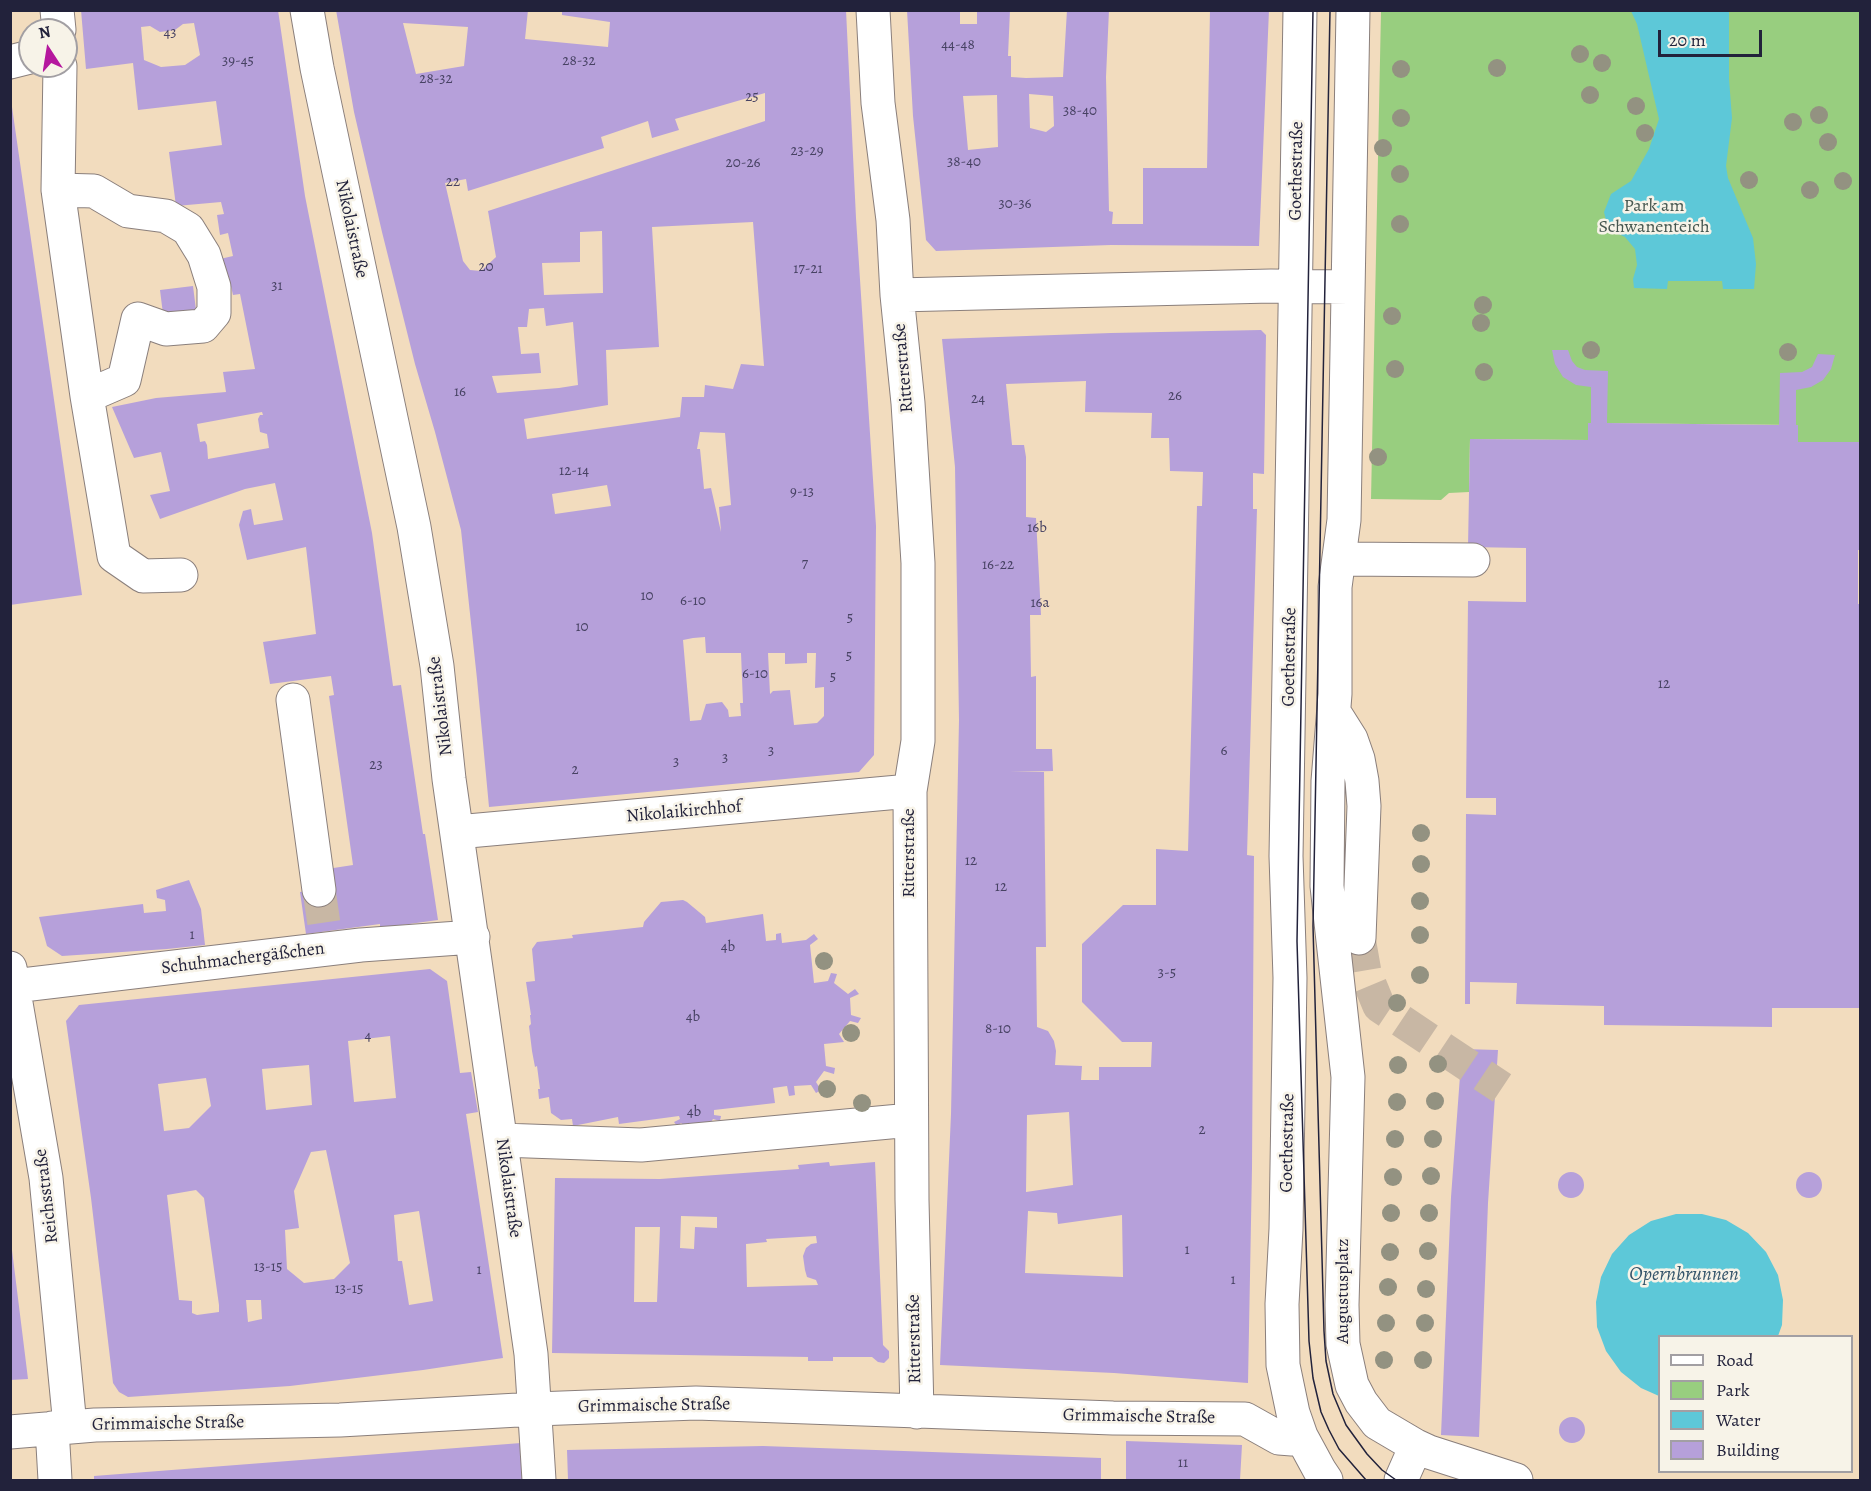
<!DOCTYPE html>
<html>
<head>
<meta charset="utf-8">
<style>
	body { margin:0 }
	#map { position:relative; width:1871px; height:1491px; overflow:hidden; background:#f2dcbe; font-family:Alegreya,serif }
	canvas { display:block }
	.frame { position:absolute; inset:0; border:12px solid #22223b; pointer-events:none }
	.legend { position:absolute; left:1658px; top:1335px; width:195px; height:138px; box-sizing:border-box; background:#f7f3e8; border:2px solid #a29fa3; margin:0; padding:8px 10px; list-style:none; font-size:18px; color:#22223b }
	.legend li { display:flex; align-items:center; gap:12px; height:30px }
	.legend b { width:30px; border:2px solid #a29fa3 }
	.north { position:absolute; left:18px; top:18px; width:60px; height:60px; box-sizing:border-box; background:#f7f3e8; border:2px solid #a29fa3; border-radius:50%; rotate:348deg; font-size:16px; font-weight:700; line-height:24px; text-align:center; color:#22223b }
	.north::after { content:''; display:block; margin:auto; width:21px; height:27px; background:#b5179e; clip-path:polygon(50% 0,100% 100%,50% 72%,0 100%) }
	.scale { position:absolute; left:1658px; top:30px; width:104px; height:27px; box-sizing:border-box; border:3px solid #22223b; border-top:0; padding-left:8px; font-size:18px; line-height:21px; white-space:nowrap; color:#22223b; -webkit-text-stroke:4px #f7f3e8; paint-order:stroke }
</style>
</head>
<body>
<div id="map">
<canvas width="1871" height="1491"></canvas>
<div class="frame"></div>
<ul class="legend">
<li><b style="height:8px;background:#fff"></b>Road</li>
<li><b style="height:16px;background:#98ce7f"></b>Park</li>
<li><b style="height:16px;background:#5dc8d8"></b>Water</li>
<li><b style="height:16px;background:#b6a0da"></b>Building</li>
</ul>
<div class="north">N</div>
<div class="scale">20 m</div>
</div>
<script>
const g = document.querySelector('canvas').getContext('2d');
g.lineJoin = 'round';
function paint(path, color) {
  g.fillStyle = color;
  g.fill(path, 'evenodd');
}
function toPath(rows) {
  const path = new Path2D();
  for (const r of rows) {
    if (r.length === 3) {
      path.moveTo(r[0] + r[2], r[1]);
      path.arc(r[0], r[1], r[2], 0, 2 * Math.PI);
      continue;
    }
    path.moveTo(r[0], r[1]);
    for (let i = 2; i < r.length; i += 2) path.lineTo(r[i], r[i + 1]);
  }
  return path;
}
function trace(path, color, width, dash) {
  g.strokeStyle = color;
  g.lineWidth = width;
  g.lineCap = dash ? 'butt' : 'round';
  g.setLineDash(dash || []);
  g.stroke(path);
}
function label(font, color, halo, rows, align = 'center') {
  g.font = font + ' Alegreya,serif';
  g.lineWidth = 5;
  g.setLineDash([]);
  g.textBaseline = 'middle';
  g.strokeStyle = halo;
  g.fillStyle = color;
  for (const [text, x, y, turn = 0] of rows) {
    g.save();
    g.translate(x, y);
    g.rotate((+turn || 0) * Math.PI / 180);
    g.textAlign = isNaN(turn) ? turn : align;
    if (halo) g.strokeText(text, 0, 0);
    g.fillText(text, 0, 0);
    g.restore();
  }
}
const green = toPath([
	[1381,11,1860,11,1860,442,1798,442,1798,425,1589,423,1588,440,1470,439,1469,492,1449,493,1441,500,1371,499]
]);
const water = toPath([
	[1631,11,1729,11,1729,79,1732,118,1726,166,1728,178,1753,238,1756,264,1754,289,1723,289,1722,281,1668,281,1667,289,1634,288,1633,279,1637,265,1635,249,1625,237,1608,229,1604,212,1611,194,1631,181,1649,149,1659,119,1637,24],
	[1676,1214,1702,1214,1726,1220,1748,1233,1766,1252,1778,1275,1783,1300,1782,1325,1778,1336,1660,1336,1659,1396,1641,1388,1621,1372,1606,1351,1597,1327,1596,1302,1601,1277,1612,1254,1629,1235,1651,1221]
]);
const building = toPath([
	[81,10,278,10,305,196,372,533,393,686,401,685,423,834,425,834,438,920,380,928,380,924,306,934,300,892,330,888,327,869,353,865,329,696,334,695,331,676,270,684,263,642,316,634,306,547,247,560,239,525,243,511,251,509,254,525,283,520,275,483,245,489,160,519,150,495,170,491,161,452,134,458,112,407,156,398,226,392,223,372,255,369,240,294,233,295,229,278,224,278,220,259,233,256,228,233,220,235,217,215,224,214,221,202,176,206,169,152,222,145,216,101,138,110,133,63,86,69],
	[194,23,200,55,185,65,161,67,144,60,141,27,150,26,160,32,175,30,183,24],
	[262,412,263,415,260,415,258,419,260,432,267,434,269,448,208,459,207,445,205,441,200,442,197,424],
	[336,10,528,10,525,39,608,47,610,22,562,15,562,10,846,10,856,218,876,526,874,755,859,772,489,807,477,679,461,530,435,432,415,364,382,232,354,112],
	[403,23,468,27,464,66,416,74],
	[765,93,765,121,488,211,496,257,481,271,470,270,463,261,445,183,466,179,468,191,604,148,601,137,648,121,652,138,679,130,675,119],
	[753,222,764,366,741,364,733,389,705,385,704,397,682,397,680,417,527,439,524,419,608,405,606,350,659,347,652,227],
	[602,231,603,293,544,295,542,263,580,262,580,232],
	[544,308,546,326,573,322,578,385,559,388,497,393,492,376,541,373,539,353,521,354,518,327,527,327,529,309],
	[700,432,725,433,731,505,719,507,721,532,711,488,704,489,700,449,697,449],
	[607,485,611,506,555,514,552,494],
	[705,637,706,653,741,653,743,703,740,703,741,716,729,717,728,710,722,702,706,704,701,720,690,721,683,640,693,638],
	[768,653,785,653,785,664,807,663,807,653,816,653,815,688,824,687,824,716,817,723,794,725,790,690,773,691,770,694],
	[907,10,960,10,960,24,977,24,977,10,1010,10,1008,56,1011,56,1011,77,1026,78,1063,77,1067,10,1109,10,1106,77,1109,211,1113,212,1112,224,1143,224,1143,168,1207,168,1210,10,1269,10,1259,246,1111,245,936,251,926,240,913,116],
	[1029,94,1053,96,1054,126,1046,132,1030,128],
	[997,95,998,147,968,150,963,96],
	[10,107,12,107,82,595,10,605],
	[193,286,196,310,163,314,160,290],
	[1261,330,1266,335,1264,474,1253,473,1253,509,1257,509,1247,855,1254,856,1252,1168,1248,1383,1114,1373,940,1365,951,1114,959,720,955,467,942,339,1111,333],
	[1086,381,1085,412,1152,413,1151,438,1169,438,1170,471,1203,472,1202,506,1197,506,1188,851,1156,849,1156,905,1123,905,1082,944,1082,1002,1122,1042,1152,1042,1151,1067,1099,1067,1099,1080,1081,1080,1082,1066,1055,1065,1056,1051,1054,1041,1048,1031,1037,1027,1036,947,1046,947,1044,772,1010,772,1053,771,1052,749,1036,749,1036,676,1031,677,1030,615,1041,615,1036,518,1026,517,1026,457,1024,445,1012,445,1006,384],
	[1069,1112,1073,1185,1026,1192,1027,1115],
	[1028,1211,1057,1213,1058,1224,1122,1215,1123,1277,1025,1273],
	[1552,350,1568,350,1572,361,1577,367,1585,370,1608,371,1607,423,1779,425,1780,373,1802,372,1812,367,1818,354,1835,355,1831,369,1823,380,1811,387,1796,390,1796,425,1798,425,1798,442,1860,442,1860,550,1858,550,1858,604,1860,604,1860,1008,1772,1008,1772,1027,1604,1025,1604,1006,1516,1004,1517,983,1470,982,1470,1004,1465,1004,1466,814,1496,815,1496,798,1466,798,1468,601,1526,602,1526,548,1468,547,1470,439,1588,440,1588,423,1591,423,1591,387,1576,385,1563,377,1555,364],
	[189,880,201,909,205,945,167,949,62,956,47,946,39,917,143,904,144,913,166,911,165,900,157,898,156,890],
	[683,900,687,902,705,917,706,923,763,914,766,941,776,940,776,934,781,933,782,943,806,940,814,934,818,939,810,945,814,983,828,981,831,973,837,974,834,983,848,994,855,989,859,994,850,998,851,1015,861,1018,858,1023,850,1021,839,1034,844,1042,824,1044,826,1066,835,1068,834,1074,824,1071,816,1082,821,1090,816,1093,811,1085,794,1086,795,1095,789,1096,787,1086,773,1088,775,1103,714,1110,714,1115,721,1116,720,1121,713,1119,708,1127,690,1129,681,1123,677,1126,674,1122,680,1119,679,1116,619,1124,618,1117,573,1126,572,1119,561,1120,551,1113,549,1097,539,1099,538,1089,540,1089,537,1066,535,1067,532,1051,529,1026,531,1024,530,1015,531,1015,526,982,535,981,532,949,537,942,573,938,572,935,643,927,644,922,661,902],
	[430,969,447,981,460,1073,471,1072,478,1112,466,1114,503,1358,423,1370,290,1386,128,1397,119,1392,113,1383,91,1198,66,1021,79,1005],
	[390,1036,396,1098,354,1102,348,1041],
	[309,1065,312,1105,266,1110,262,1069],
	[206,1078,211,1106,189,1128,164,1131,158,1084],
	[326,1150,350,1263,334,1279,304,1283,287,1269,285,1230,299,1228,294,1191,311,1152],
	[196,1190,204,1198,219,1305,219,1312,197,1315,192,1313,192,1301,179,1300,167,1195],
	[419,1211,433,1301,409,1305,402,1261,398,1261,394,1215],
	[246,1300,261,1300,262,1319,248,1322],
	[1462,1049,1498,1050,1488,1203,1479,1437,1441,1435,1451,1197],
	[829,1162,830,1166,875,1162,883,1345,889,1351,889,1358,884,1363,878,1362,872,1357,833,1357,833,1361,808,1361,808,1357,552,1353,555,1178,660,1179,799,1169,798,1165],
	[681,1216,717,1217,717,1228,695,1227,694,1249,680,1248],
	[635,1227,660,1227,657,1302,634,1302],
	[816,1236,817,1243,811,1244,806,1248,803,1256,805,1270,807,1277,816,1280,818,1285,747,1287,746,1244,767,1242,766,1239],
	[1571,1185,13],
	[1809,1185,13],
	[10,1250,12,1250,28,1379,10,1380],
	[1572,1430,13],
	[1126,1441,1242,1445,1240,1480,1126,1480],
	[521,1443,522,1480,94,1480,94,1476],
	[763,1446,1101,1458,1101,1480,568,1480,567,1450]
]);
const minorTunnel = toPath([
	[319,890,325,931],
	[1359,938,1365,972,1379,1006,1502,1088]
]);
const minor = toPath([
	[57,10,59,30],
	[307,10,317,68,414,527,437,666,449,779,531,1354,539,1480],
	[873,10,878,103,893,220,897,295,908,403,918,563,918,741,910,791,912,1200,917,1412],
	[1300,10,1286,856,1290,978,1286,1229,1282,1304,1283,1365,1293,1413,1301,1436,1320,1471,1326,1480],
	[1353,10,1344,520,1335,587,1335,694,1328,781,1327,886,1348,1077,1342,1305,1343,1344,1352,1385,1361,1402,1377,1423,1416,1446,1429,1452,1516,1480],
	[10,62,30,57],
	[60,66,58,190,87,396,114,556,143,576,181,575],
	[58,190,94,191,128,211,166,216,188,229,204,255,214,287,214,313,203,326,166,329,138,319,124,380,87,396],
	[897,295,1271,286,1348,287],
	[1339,559,1473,560],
	[293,700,319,890],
	[1334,712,1351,739,1358,759,1362,781,1364,806,1359,938],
	[457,832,910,791],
	[10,968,46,1178,70,1426],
	[14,986,361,945,473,937],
	[501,1140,641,1145,911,1120],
	[52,1428,55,1480],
	[10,1432,95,1425,340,1420,536,1409,696,1403,1113,1418,1245,1419,1279,1438,1292,1439],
	[1401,1480,1416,1446]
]);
const tram = toPath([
	[1313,10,1297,941,1309,1341,1313,1378,1321,1412,1329,1430,1339,1449,1366,1480],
	[1330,10,1313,926,1324,1331,1326,1361,1333,1394,1346,1425,1367,1454,1382,1470,1396,1480]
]);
const trees = [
	[1580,54],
	[1602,63],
	[1497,68],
	[1401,69],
	[1590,95],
	[1636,106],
	[1819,115],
	[1401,118],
	[1793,122],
	[1645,133],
	[1828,142],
	[1383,148],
	[1400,174],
	[1749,180],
	[1843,181],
	[1810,190],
	[1400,224],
	[1483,305],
	[1392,316],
	[1481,323],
	[1591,350],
	[1788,352],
	[1395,369],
	[1484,372],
	[1378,457],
	[1421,833],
	[1421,864],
	[1420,901],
	[1420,935],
	[824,961],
	[1420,975],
	[1397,1003],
	[851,1033],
	[1438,1064],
	[1398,1065],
	[827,1089],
	[1435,1101],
	[1397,1102],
	[862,1103],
	[1395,1139],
	[1433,1139],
	[1431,1176],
	[1393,1177],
	[1391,1213],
	[1429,1213],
	[1428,1251],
	[1390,1252],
	[1388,1287],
	[1426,1289],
	[1386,1323],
	[1425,1323],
	[1384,1360],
	[1423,1360]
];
const numberNames = [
	["43",170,33],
	["44-48",958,45],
	["39-45",238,61],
	["28-32",579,61],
	["28-32",436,79],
	["25",752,97],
	["38-40",1080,111],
	["23-29",807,151],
	["38-40",964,162],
	["20-26",743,163],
	["22",453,182],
	["30-36",1015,204],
	["20",486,267],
	["17-21",808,269],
	["31",277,286],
	["16",460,392],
	["26",1175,396],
	["24",978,399],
	["12-14",574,471],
	["9-13",802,492],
	["16b",1037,528],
	["7",805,564],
	["16-22",998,565],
	["10",647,596],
	["6-10",693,601],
	["16a",1040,603],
	["5",850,618],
	["10",582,627],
	["5",849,656],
	["6-10",755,674],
	["5",833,677],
	["12",1664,684],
	["3",771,751],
	["6",1224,751],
	["3",725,758],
	["3",676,762],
	["23",376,765],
	["2",575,770],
	["12",971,861],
	["12",1001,887],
	["1",192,935],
	["4b",728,947],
	["3-5",1167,973],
	["4b",693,1017],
	["8-10",998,1029],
	["4",368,1036],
	["4b",694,1112],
	["2",1202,1130],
	["1",1187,1250],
	["13-15",268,1267],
	["1",479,1270],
	["1",1233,1280],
	["13-15",349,1289],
	["11",1183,1463]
];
const streetNames = [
	["Goethestraße",1297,171,-89],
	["Nikolaistraße",351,229,78],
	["Ritterstraße",904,368,-95],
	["Goethestraße",1290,657,-89],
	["Nikolaistraße",441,706,-97],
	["Nikolaikirchhof",684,812,-5],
	["Ritterstraße",910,853,-90],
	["Schuhmachergäßchen",243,959,-7],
	["Goethestraße",1288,1143,-89],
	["Nikolaistraße",508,1188,82],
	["Reichsstraße",47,1196,-97],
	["Augustusplatz",1344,1291,-90],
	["Ritterstraße",915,1339,-91],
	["Grimmaische Straße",654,1406,-1],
	["Grimmaische Straße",1139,1417,1],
	["Grimmaische Straße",168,1424,-1]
];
const parkNames = [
	["Park am",1654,207],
	["Schwanenteich",1654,228]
];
const waterNames = [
	["Opernbrunnen",1684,1275]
];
paint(green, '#98ce7f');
paint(water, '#5dc8d8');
paint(building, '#b6a0da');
trace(minorTunnel, '#c8b7a4', 33, [33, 16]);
trace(minor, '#8a7f7c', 35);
trace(minor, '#fff', 33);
trace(tram, '#22223b', 1.5);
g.fillStyle = '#939281';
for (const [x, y] of trees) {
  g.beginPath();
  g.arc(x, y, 9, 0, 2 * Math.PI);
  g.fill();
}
label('15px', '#474263', null, numberNames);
label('18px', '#22223b', '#f7f3e8', streetNames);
label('18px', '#45564f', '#f7f3e8', parkNames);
label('italic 20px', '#34546a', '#f7f3e8', waterNames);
</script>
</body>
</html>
